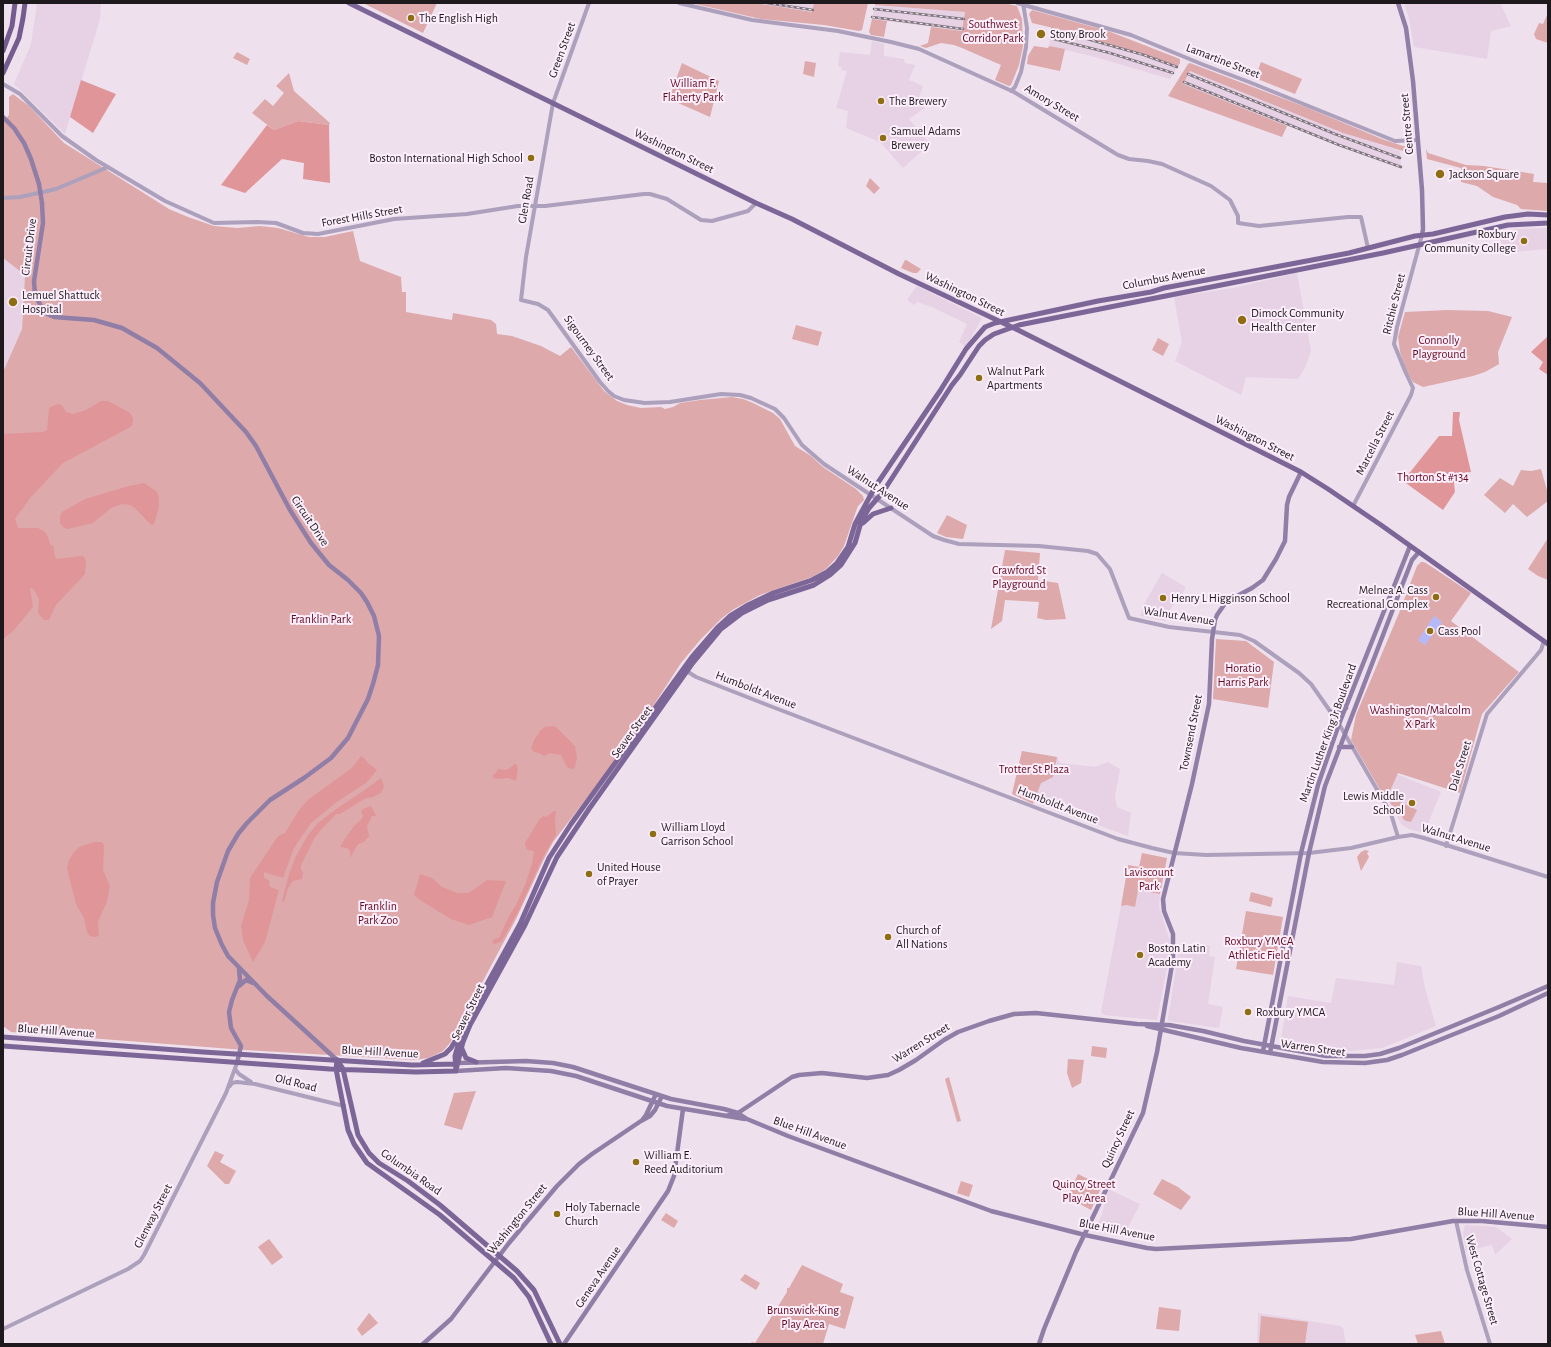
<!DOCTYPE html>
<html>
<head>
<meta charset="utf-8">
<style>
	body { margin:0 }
	#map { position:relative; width:1551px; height:1347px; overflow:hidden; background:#eee0ed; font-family:"Alegreya Sans",sans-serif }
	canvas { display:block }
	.frame { position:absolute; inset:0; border:4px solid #1e191d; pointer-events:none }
</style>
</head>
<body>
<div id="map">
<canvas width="1551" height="1347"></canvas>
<div class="frame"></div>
</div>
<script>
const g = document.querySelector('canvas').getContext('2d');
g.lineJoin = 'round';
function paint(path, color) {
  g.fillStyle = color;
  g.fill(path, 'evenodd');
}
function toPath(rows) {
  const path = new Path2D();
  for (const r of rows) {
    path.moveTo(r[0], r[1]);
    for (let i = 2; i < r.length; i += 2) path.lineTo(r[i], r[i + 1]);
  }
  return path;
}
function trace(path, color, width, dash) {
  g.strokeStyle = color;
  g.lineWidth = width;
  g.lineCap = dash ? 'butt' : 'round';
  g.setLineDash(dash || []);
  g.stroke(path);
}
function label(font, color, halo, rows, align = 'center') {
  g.font = font + ' "Alegreya Sans",sans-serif';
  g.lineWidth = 4;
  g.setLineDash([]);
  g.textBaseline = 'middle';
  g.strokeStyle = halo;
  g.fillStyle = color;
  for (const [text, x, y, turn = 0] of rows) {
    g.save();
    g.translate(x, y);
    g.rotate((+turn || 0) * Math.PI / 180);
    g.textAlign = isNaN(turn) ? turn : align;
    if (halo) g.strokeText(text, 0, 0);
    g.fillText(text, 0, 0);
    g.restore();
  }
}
const built = toPath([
	[37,3,101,3,100,19,65,134,14,84,31,44],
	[755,3,814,3,813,12],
	[1404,3,1500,3,1511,26,1491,31,1487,59,1414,47,1409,18],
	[875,5,965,12,963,31,872,19],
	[1052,27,1154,57,1178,66,1170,79,1095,57,1049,46],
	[872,41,884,44,884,56,904,59,905,63,915,65,909,80,923,86,919,97,929,105,909,119,930,144,903,168,880,142,846,128,848,111,836,108,847,71,841,70,842,67,838,66,840,52,870,55],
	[1190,70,1343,133,1400,151,1401,169,1182,84],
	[1548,228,1548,249,1503,253,1499,233,1517,229],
	[3,258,25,275,22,329,3,372],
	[1297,273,1311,351,1305,368,1298,379,1246,377,1241,395,1175,361,1182,342,1174,297,1233,288],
	[917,286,982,318,966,347,959,342,967,324,932,307,917,302,914,305,907,300],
	[1162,573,1186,587,1182,594,1171,608,1166,621,1140,616,1144,604],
	[1022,751,1057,757,1060,763,1095,767,1108,762,1120,769,1115,797,1117,807,1131,813,1128,836,1012,794],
	[1369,768,1389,771,1441,792,1424,833,1409,829,1402,825],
	[1138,890,1160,894,1159,907,1170,941,1168,962,1157,1020,1104,1015,1101,1012,1121,906,1127,905],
	[1200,944,1210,946,1209,956,1215,957,1208,1004,1223,1007,1219,1028,1169,1021,1168,1019,1179,948,1198,952],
	[1397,962,1421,966,1425,988,1436,1026,1382,1048,1340,1052,1285,1044,1281,1039,1288,996,1331,1003,1336,978,1394,985],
	[1108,1189,1140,1204,1123,1237,1095,1231,1102,1214],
	[1465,1225,1496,1227,1512,1239,1495,1255,1492,1245,1466,1251,1463,1234],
	[1258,1313,1341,1326,1343,1328,1346,1344,1257,1344]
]);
const green = toPath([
	[363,3,437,3,423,33],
	[691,3,755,3,812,12,814,3,868,3,862,30,859,31,824,25,761,19],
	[875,3,1004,3,1017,6,1022,19,1023,46,1019,65,1011,85,1009,86,995,80,1001,65,962,48,954,45,941,43,926,48,920,46,928,43,931,27,962,31,965,12,875,5],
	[1032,10,1108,31,1180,59,1180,63,1178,66,1075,33,1032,23,1029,14],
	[1548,13,1548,43,1536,39,1534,34,1539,23,1543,24],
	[872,19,887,21,884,37,871,35,869,32],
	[1034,46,1048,48,1049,46,1065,49,1060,71,1027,64,1028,56],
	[237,52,250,59,247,65,233,58],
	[805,61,816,63,814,77,803,74],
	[1261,62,1302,79,1295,94,1255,78],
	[682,63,719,81,710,117,669,99],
	[1190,63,1308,108,1382,139,1403,146,1412,146,1413,154,1343,133,1190,71,1183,84,1287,126,1282,137,1168,96,1188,64],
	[289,73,294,91,330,123,329,125,298,121,274,130,252,113,265,99,273,106,284,93,276,86],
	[13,94,29,106,64,143,169,209,188,217,214,226,237,228,260,226,278,228,309,237,325,237,353,231,360,261,401,277,402,292,406,292,406,312,452,320,453,313,491,320,496,324,497,334,512,336,541,346,560,356,571,347,604,391,617,401,627,405,641,408,661,407,665,409,673,407,680,403,700,400,732,397,743,399,753,403,773,413,780,419,795,446,811,456,823,467,856,489,863,496,864,500,858,506,855,514,844,546,838,556,826,569,812,577,760,595,734,609,722,618,701,639,681,663,653,706,648,715,616,760,553,842,543,861,516,919,450,1043,443,1051,435,1055,428,1058,414,1060,245,1050,11,1032,3,1026,3,372,22,329,25,275,3,258,3,122,9,115,9,97],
	[1426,149,1428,153,1466,165,1484,166,1534,174,1533,182,1548,183,1548,211,1521,209,1517,205,1493,197,1477,186,1461,182,1461,168,1427,159],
	[870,178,880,188,874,194,866,186],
	[905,260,906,260,921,269,917,273,913,273,901,268],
	[1447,310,1488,311,1512,317,1498,352,1499,364,1485,372,1473,376,1423,387,1413,382,1406,370,1400,352,1398,337,1405,312],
	[796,325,822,332,818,346,792,339],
	[1158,338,1169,344,1163,356,1152,350],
	[1541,469,1548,494,1548,501,1527,517,1513,504,1505,513,1484,495,1500,478,1513,486,1521,470,1531,471],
	[947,515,967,525,963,539,946,537,937,533],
	[1548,538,1548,580,1538,576,1528,569],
	[1005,550,1040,553,1038,580,1058,583,1066,619,1046,620,1037,618,1039,602,1005,600,1002,621,991,629],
	[1421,562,1424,562,1432,567,1471,593,1451,621,1519,672,1482,714,1460,793,1398,773,1386,800,1351,740,1356,715,1399,613,1412,579,1417,566],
	[1216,639,1246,641,1274,662,1268,708,1213,699],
	[1022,751,1057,757,1053,777,1041,783,1033,804,1012,794],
	[1391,799,1396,800,1417,810,1411,822,1406,821,1403,819,1402,814,1399,812,1400,810,1398,807,1395,808,1390,803],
	[1365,850,1369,851,1367,853,1369,857,1361,871,1357,857,1361,852],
	[1142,853,1167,858,1160,894,1138,890,1135,907,1127,905,1121,906,1128,865,1139,867],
	[1251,892,1273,898,1271,907,1249,901],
	[1246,911,1283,917,1273,975,1236,969],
	[1092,1046,1107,1048,1106,1058,1091,1056],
	[1068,1059,1084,1060,1081,1083,1072,1088,1067,1073],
	[949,1077,961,1121,957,1122,945,1079],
	[476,1091,462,1130,444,1125,454,1093],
	[215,1151,224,1155,220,1162,236,1171,229,1184,225,1184,207,1166],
	[1078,1174,1102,1186,1091,1210,1067,1197],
	[1162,1179,1178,1187,1191,1197,1181,1210,1153,1194],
	[961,1181,973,1185,969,1197,957,1193],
	[666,1213,678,1221,674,1228,661,1220],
	[269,1239,283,1257,272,1265,258,1247],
	[802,1265,843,1284,840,1292,854,1297,845,1329,829,1324,823,1344,750,1344,752,1342,755,1343,787,1292,787,1288,789,1288],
	[745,1274,760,1283,756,1290,740,1280],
	[1159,1307,1181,1310,1179,1331,1156,1329],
	[369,1313,378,1323,362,1336,357,1329],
	[1261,1316,1308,1322,1305,1344,1259,1344],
	[1441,1331,1445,1344,1418,1344,1415,1335]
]);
const forest = toPath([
	[81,80,116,94,93,133,70,117],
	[298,121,329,125,330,183,303,179,304,163,282,159,245,193,221,185,267,125,274,130],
	[1548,336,1548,375,1539,369,1543,362,1531,352],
	[101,401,108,401,130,413,133,418,132,426,63,463,31,497,15,519,18,528,38,528,45,532,48,537,51,546,53,545,55,557,57,559,81,556,84,557,86,561,85,574,56,605,49,620,44,620,38,613,39,599,34,590,30,587,33,607,13,631,3,639,3,434,43,432,47,430,49,408,58,404,62,405,66,412,73,414,86,410],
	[1453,412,1460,412,1459,420,1471,472,1462,473,1456,478,1454,483,1455,492,1443,510,1403,481,1439,436,1452,436],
	[144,483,157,492,159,498,159,507,154,524,152,525,148,522,135,508,130,505,122,504,111,508,93,523,68,529,64,528,60,523,60,517,62,512,85,499,129,486],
	[553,726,556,727,575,746,577,758,575,767,573,769,568,768,565,763,561,755,550,753,544,756,539,753,534,752,531,748,534,740,541,730,545,727],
	[361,756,364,758,368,763,377,770,366,783,338,801,311,823,294,848,283,878,264,872,264,878,269,880,270,887,279,890,265,942,253,962,243,940,241,926,249,900,250,878,278,836,285,833,299,810,309,799,352,768],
	[515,764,516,764,518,768,516,781,508,778,498,779,493,778,493,775,496,773,498,769,507,770],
	[381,778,384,786,381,793,373,797,366,798,340,814,336,814,321,830,315,837,301,865,301,870,303,872,302,879,293,881,288,888,284,902,282,901,289,874,296,856,308,835,318,823,335,810,369,787],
	[371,806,376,816,372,816,367,826,369,836,364,842,358,844,350,858,350,851,347,848,340,847,344,840,355,825,361,820,363,816,361,812,363,809],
	[554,811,556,811,555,818,556,835,544,855,520,908,502,941,495,944,492,943,494,939,499,938,509,916,516,905,525,885,532,864,534,851,528,850,526,848,525,843,539,820,543,816,546,817],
	[94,842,102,842,104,845,103,870,110,886,107,901,98,922,99,936,94,937,90,936,87,932,84,918,76,904,67,868,69,860,74,852,79,847],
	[420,874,432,878,442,887,457,893,468,893,476,888,487,880,506,881,492,917,469,925,451,919,420,900,414,895]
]);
const water = toPath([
	[1434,616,1442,622,1425,645,1418,640]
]);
const tertiary = toPath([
	[589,3,553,103,526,257,521,300,538,304,548,310,600,382,608,391,614,396,624,400,645,403,670,402,721,394,740,395,751,398,775,409,784,418,802,445,824,464,933,536,944,540,959,544,1039,546,1088,551,1097,554,1110,569,1129,618,1169,627,1240,635,1254,641,1299,673,1311,684,1323,701,1339,724,1386,805,1391,814,1398,837],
	[679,3,752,20,838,31,891,42,919,49,1014,92,1118,155,1129,159,1148,161,1162,164,1211,186,1230,200,1238,216,1238,223,1259,226,1348,217,1361,217,1368,248],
	[1017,3,1131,35,1204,65,1249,82,1395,141,1418,140],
	[3,84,20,94,62,136,96,160,165,201,214,223,257,222,276,223,303,233,318,234,394,219,467,214,518,206,545,206,644,194,650,194,667,199,701,220,712,221,748,211,756,203],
	[1011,91,1015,87,1021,72,1026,47,1027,28,1023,3],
	[3,198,20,197,56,189,108,167],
	[1353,506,1411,395,1413,388,1405,371,1394,344,1397,327,1422,235],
	[685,670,696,677,770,706,1118,839,1152,848,1174,853,1206,855,1309,853,1351,848,1398,837,1412,835,1424,838,1548,877],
	[1446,846,1487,714,1541,650,1544,641],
	[235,1069,239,1074,251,1082],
	[230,1086,232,1083,237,1082,255,1084,344,1106],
	[1456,1221,1467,1270,1490,1344],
	[3,1329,128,1269,140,1261,144,1255,226,1093,237,1063]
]);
const secondary = toPath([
	[1398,3,1406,28,1413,81,1422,190,1423,229,1422,235],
	[3,117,14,128,24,143,31,159,39,184],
	[42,203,43,223,34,281,35,295,42,308,47,314,54,317,94,320,122,328,157,348,200,383,246,432,256,446,290,510,311,543,329,565,348,580,361,593,367,602,374,616,379,636,378,665,373,684,368,699,348,738,331,758,304,778,270,800,247,823,238,834,228,851,217,882,213,903,213,915,215,928,222,945,228,956,267,996,337,1060],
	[1331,712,1341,711,1346,708],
	[1339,747,1352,747],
	[239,986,246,980,253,983],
	[1147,1026,1241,1048,1323,1062,1365,1063,1387,1060,1402,1055,1499,1016,1548,993],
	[1263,1051,1301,853,1318,785,1339,724,1410,546],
	[1270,1053,1309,853,1325,786,1403,583,1412,560,1419,552],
	[237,1063,241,1046,231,1028,229,1012,232,1000,240,980,239,969],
	[458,1063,526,1061,553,1063,573,1067,671,1099,724,1109,738,1113,747,1119,788,1136,991,1211,1085,1235,1147,1248,1156,1249,1351,1239,1453,1221,1482,1221,1548,1227],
	[456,1071,506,1068,551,1071,576,1076,667,1106,745,1119],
	[726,1116,738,1113,792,1077,799,1075,822,1073,867,1078,888,1075,899,1070,916,1060,944,1040,958,1032,989,1021,1014,1014,1036,1013,1137,1024,1169,1025,1203,1031,1244,1041,1326,1056,1365,1056,1380,1054,1399,1048,1499,1007,1548,986],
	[643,1119,646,1115,656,1094],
	[423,1344,451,1319,509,1243,557,1186,579,1164,592,1154,641,1121,650,1116,655,1110,662,1096],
	[564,1344,668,1191,674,1176,683,1109],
	[1039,1344,1044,1329,1076,1252,1143,1113,1157,1052,1173,959,1173,934,1164,911,1163,899,1192,784,1209,704,1212,639,1215,620,1217,615,1226,602,1252,588,1263,580,1276,559,1285,541,1287,505,1289,497,1301,472]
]);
const primary = toPath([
	[349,3,756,203,792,219,899,274,1018,330,1301,472,1328,489,1381,525,1548,644],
	[863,523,873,514,891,508],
	[3,1037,203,1052,412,1065,457,1064],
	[3,1046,330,1069,416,1072,456,1071],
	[462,1049,466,1058,476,1062],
	[337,1060,343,1069,358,1135,369,1153,379,1163,408,1181,440,1205,517,1271,534,1290,560,1344],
	[337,1060,336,1069,348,1130,354,1144,367,1163,440,1215,514,1278,529,1297,551,1344],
	[423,1063,445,1054,451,1048,457,1038],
	[456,1070,463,1042,470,1025,525,925,557,857,589,809,692,664,721,629,742,613,768,600,814,585,830,575,841,565,855,543,861,522,869,508,883,492,952,385,960,375,979,346,985,340,994,334,1019,325,1383,253,1508,225,1548,223],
	[456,1071,455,1056,463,1028,520,924,549,858,571,824,692,657,718,627,730,616,748,605,773,593,812,580,827,572,837,563,848,547,855,524,875,487,940,391,966,349,985,327,995,323,1098,301,1151,292,1164,288,1349,253,1415,236,1433,234,1505,217,1528,214,1548,215]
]);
const trunk = toPath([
	[3,51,12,26,15,3],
	[3,73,19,38,23,18,25,3]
]);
const rail = toPath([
	[767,3,813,10],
	[874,9,964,19],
	[872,17,963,29],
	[1052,29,1144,55,1177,67],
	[1050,38,1110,53,1173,73],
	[1188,74,1335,134,1400,158],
	[1184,82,1339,145,1401,167]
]);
const secondaryBridge = toPath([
	[39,184,42,203]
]);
const markers = [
	[411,18,4,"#8f6e13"],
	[1041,34,5,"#8f6e13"],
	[881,101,4,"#8f6e13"],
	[883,138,4,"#8f6e13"],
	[531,158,4,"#8f6e13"],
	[1440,174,5,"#8f6e13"],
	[1524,241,4,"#8f6e13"],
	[13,302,5,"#8f6e13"],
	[1242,320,5,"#8f6e13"],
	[979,378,4,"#8f6e13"],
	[1436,597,4,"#8f6e13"],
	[1163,598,4,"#8f6e13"],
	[1430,631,4,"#8f6e13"],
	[1412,803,4,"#8f6e13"],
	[653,834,4,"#8f6e13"],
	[589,874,4,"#8f6e13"],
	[888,937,4,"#8f6e13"],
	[1140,955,4,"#8f6e13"],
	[1248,1012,4,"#8f6e13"],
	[636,1162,4,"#8f6e13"],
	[557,1214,4,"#8f6e13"]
];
const poiNames = [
	["The English High",419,18],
	["Stony Brook",1050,34],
	["The Brewery",889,101],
	["Samuel Adams",891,131],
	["Brewery",891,145],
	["Boston International High School",523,158,"right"],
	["Jackson Square",1449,174],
	["Roxbury",1516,234,"right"],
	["Community College",1516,248,"right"],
	["Lemuel Shattuck",22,295],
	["Hospital",22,309],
	["Dimock Community",1251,313],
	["Health Center",1251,327],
	["Walnut Park",987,371],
	["Apartments",987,385],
	["Melnea A. Cass",1428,590,"right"],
	["Recreational Complex",1428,604,"right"],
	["Henry L Higginson School",1171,598],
	["Cass Pool",1438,631],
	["Lewis Middle",1404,796,"right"],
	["School",1404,810,"right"],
	["William Lloyd",661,827],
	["Garrison School",661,841],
	["United House",597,867],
	["of Prayer",597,881],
	["Church of",896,930],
	["All Nations",896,944],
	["Boston Latin",1148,948],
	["Academy",1148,962],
	["Roxbury YMCA",1256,1012],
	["William E.",644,1155],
	["Reed Auditorium",644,1169],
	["Holy Tabernacle",565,1207],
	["Church",565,1221]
];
const parkNames = [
	["Southwest",993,24],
	["Corridor Park",993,38],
	["William F.",693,83],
	["Flaherty Park",693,97],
	["Connolly",1439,340],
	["Playground",1439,354],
	["Thorton St #134",1433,477],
	["Crawford St",1019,570],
	["Playground",1019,584],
	["Franklin Park",321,619],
	["Horatio",1243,668],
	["Harris Park",1243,682],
	["Washington/Malcolm",1420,710],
	["X Park",1420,724],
	["Trotter St Plaza",1034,769],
	["Laviscount",1149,872],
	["Park",1149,886],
	["Franklin",378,906],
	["Park Zoo",378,920],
	["Roxbury YMCA",1259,941],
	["Athletic Field",1259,955],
	["Quincy Street",1084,1184],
	["Play Area",1084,1198],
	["Brunswick-King",803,1310],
	["Play Area",803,1324]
];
const streetNames = [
	["Green Street",562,50,-70],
	["Lamartine Street",1223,61,21],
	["Amory Street",1052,103,31],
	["Centre Street",1407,124,-95],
	["Washington Street",674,151,26],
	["Glen Road",526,200,-80],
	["Forest Hills Street",362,216,-10],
	["Circuit Drive",29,247,-83],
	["Columbus Avenue",1164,278,-11],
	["Washington Street",965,294,26],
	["Ritchie Street",1394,304,-76],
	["Sigourney Street",589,348,54],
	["Washington Street",1255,438,27],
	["Marcella Street",1375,443,-63],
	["Walnut Avenue",878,488,33],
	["Circuit Drive",310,521,56],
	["Walnut Avenue",1179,616,9],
	["Humboldt Avenue",756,690,21],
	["Seaver Street",632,732,-54],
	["Townsend Street",1191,733,-79],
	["Martin Luther King Jr Boulevard",1328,733,-70],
	["Dale Street",1460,766,-73],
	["Humboldt Avenue",1058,805,21],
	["Walnut Avenue",1456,838,17],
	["Seaver Street",468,1012,-64],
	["Blue Hill Avenue",56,1031,4],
	["Warren Street",921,1043,-32],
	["Warren Street",1313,1048,8],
	["Blue Hill Avenue",380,1052,3],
	["Old Road",296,1083,14],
	["Blue Hill Avenue",810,1133,20],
	["Quincy Street",1118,1139,-65],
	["Columbia Road",411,1172,35],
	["Blue Hill Avenue",1496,1214,4],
	["Glenway Street",153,1216,-63],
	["Washington Street",517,1219,-51],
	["Blue Hill Avenue",1117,1230,11],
	["Geneva Avenue",598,1277,-56],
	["West Cottage Street",1482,1280,74]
];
paint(built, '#e6d2e4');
paint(green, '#dda9ab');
paint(forest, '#e09599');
paint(water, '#b5b9fa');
trace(tertiary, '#aca0bc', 4);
trace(secondary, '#907ea6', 4.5);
trace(primary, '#7c6697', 5);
trace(trunk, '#745c90', 5);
trace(rail, '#7e747d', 2.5);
trace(rail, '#fceefb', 1, [3]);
trace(secondaryBridge, '#907ea6', 4.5);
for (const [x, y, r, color] of markers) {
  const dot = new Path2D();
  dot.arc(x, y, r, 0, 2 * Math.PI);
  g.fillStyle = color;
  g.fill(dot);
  trace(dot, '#fceefb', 1.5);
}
label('12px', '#1e191d', '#fceefb', poiNames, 'left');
label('12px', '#650a1f', '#fceefb', parkNames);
label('12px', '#1e191d', '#fceefb', streetNames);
</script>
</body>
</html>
